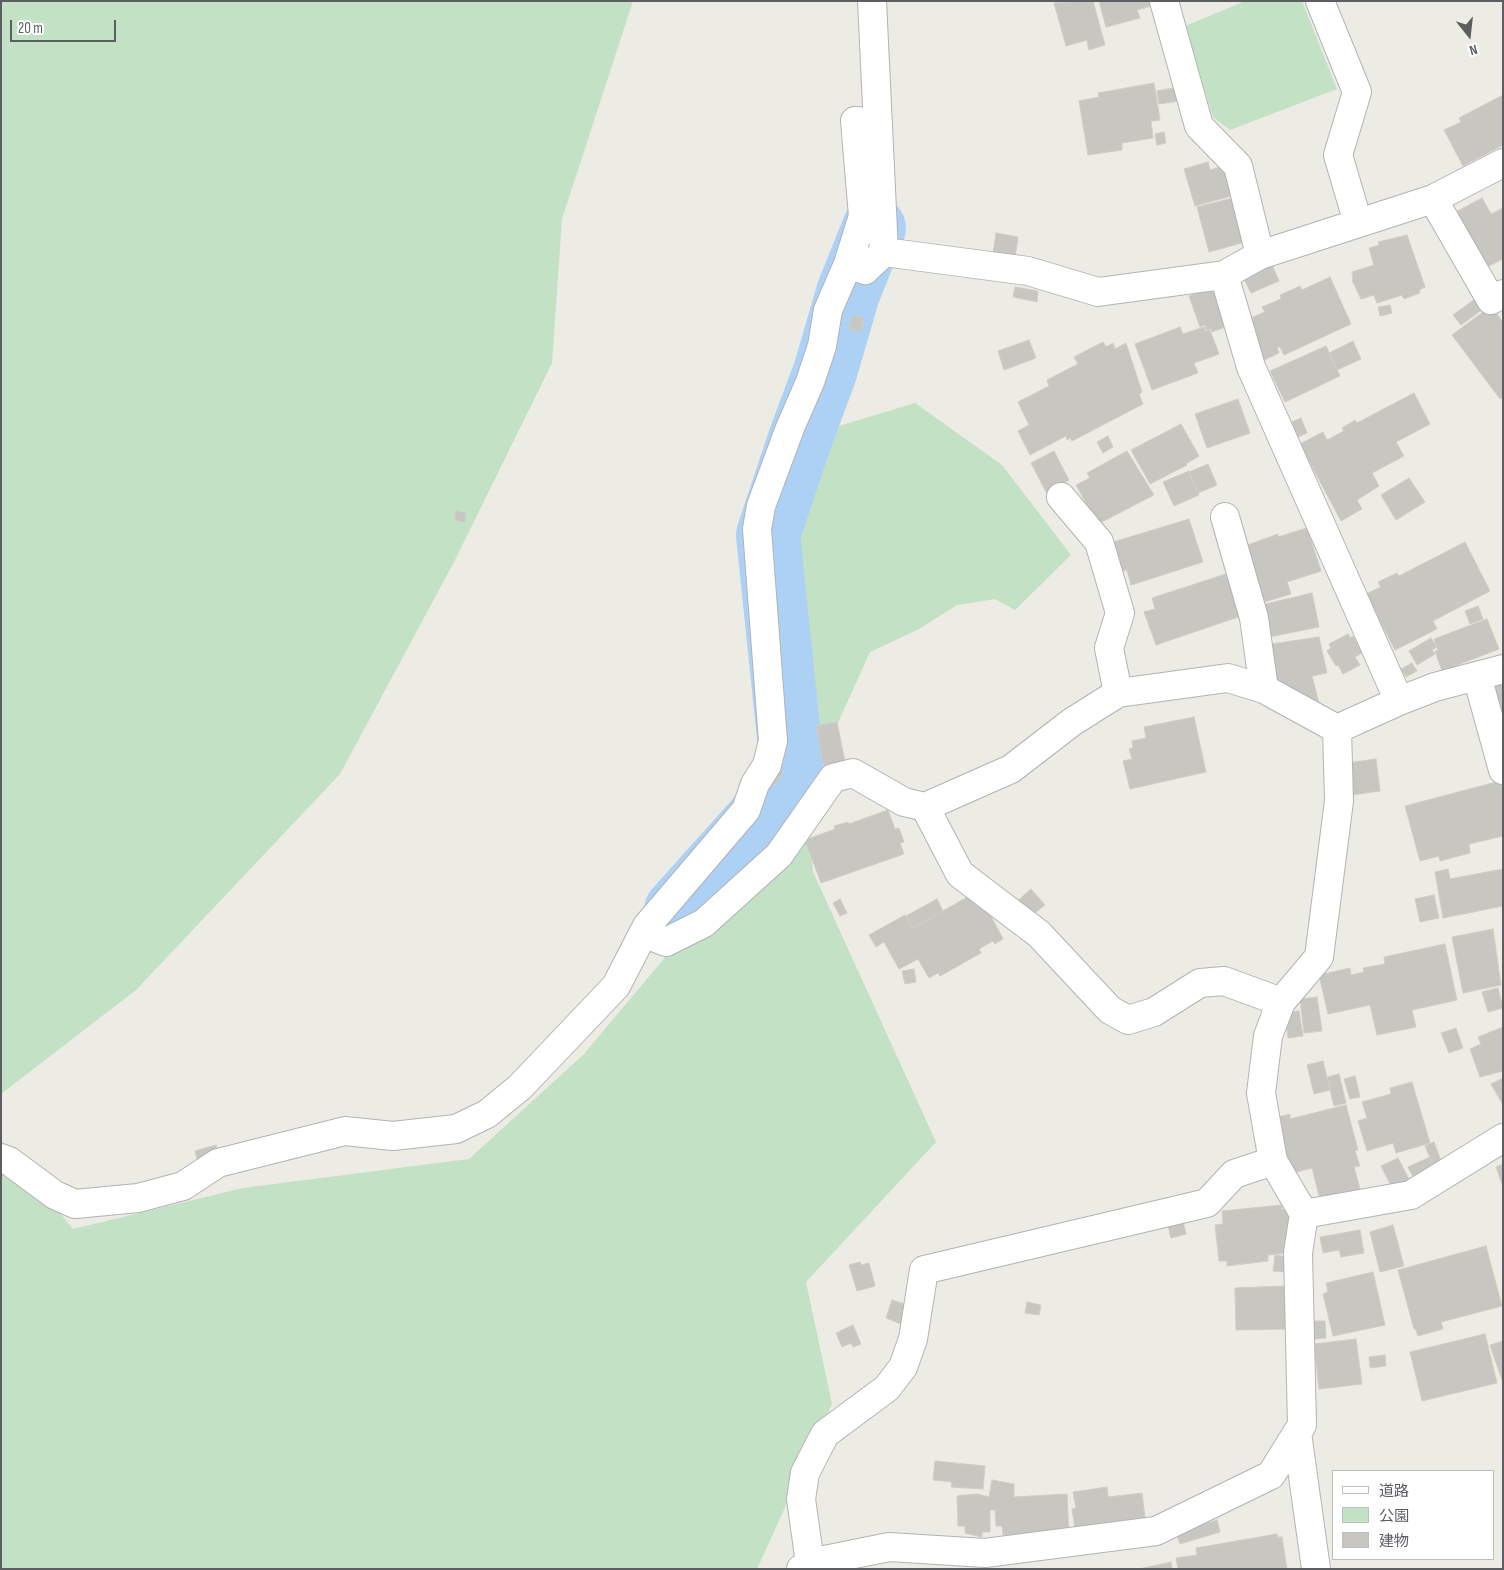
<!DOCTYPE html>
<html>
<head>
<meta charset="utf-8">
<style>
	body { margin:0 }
	#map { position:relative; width:1504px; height:1570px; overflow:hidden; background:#ecebe4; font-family:"Sofia Sans Condensed","Noto Sans JP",sans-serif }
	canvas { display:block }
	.frame { position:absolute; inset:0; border:2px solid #5c5e62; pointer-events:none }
	.legend { position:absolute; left:1332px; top:1470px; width:162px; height:90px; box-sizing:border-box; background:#fff; border:1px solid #bebfc0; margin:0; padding:6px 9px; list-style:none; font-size:15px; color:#5c5e62 }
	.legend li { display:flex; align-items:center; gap:10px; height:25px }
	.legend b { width:25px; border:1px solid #bebfc0 }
	.north { position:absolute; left:1444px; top:10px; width:50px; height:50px; -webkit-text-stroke:4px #fff; paint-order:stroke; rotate:164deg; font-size:14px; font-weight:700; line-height:20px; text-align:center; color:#5c5e62 }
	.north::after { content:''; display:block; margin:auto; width:18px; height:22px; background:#5c5e62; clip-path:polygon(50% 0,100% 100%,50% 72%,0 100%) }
	.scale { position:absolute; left:10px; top:20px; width:106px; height:22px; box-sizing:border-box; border:2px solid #5c5e62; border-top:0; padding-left:6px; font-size:15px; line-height:18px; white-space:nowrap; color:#5c5e62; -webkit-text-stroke:4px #fff; paint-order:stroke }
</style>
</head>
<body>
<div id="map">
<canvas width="1504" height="1570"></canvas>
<div class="frame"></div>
<ul class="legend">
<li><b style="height:6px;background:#fff"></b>道路</li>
<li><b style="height:14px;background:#c3e1c5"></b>公園</li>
<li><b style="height:14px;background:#c8c6c0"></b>建物</li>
</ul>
<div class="north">N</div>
<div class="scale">20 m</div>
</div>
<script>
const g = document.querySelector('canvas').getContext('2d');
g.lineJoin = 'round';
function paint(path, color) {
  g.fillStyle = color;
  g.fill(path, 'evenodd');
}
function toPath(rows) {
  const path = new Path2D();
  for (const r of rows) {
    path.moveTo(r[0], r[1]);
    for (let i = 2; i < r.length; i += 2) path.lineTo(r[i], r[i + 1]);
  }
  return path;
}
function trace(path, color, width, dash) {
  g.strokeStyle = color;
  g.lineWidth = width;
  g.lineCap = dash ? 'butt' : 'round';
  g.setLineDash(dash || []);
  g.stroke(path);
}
const green = toPath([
	[1,1,633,1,562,219,552,363,454,562,340,774,136,990,1,1094],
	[1245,1,1302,1,1337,89,1230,130,1213,117,1185,26],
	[915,403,1002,465,1071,555,1015,610,995,599,957,605,919,629,870,652,806,793,813,872,936,1142,806,1282,832,1404,757,1569,1,1569,1,1140,73,1229,243,1188,469,1159,584,1054,719,893,794,738,786,442]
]);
const river = toPath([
	[676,910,781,793,791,773,791,757,768,535,800,439,825,372,848,293,874,228]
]);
const building = toPath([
	[1093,1,1105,45,1089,50,1087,40,1066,46,1054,3,1093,1],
	[1099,1,1149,1,1151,6,1137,10,1140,18,1106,27,1099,1],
	[1154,83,1160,120,1151,121,1153,138,1122,143,1122,150,1088,155,1079,101,1099,97,1098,93,1154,83],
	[1178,87,1180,101,1159,104,1157,91,1178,87],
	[1503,95,1503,145,1463,166,1444,130,1461,122,1459,118,1503,95],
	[1164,132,1166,143,1157,145,1155,134,1164,132],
	[1208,162,1210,170,1226,165,1235,195,1195,206,1184,169,1208,162],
	[1233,198,1245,242,1209,252,1197,207,1233,198],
	[1482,198,1491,214,1503,208,1503,205,1503,259,1483,269,1454,213,1482,198],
	[996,233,1018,237,1014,264,992,260,996,233],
	[1407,235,1425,287,1419,290,1420,293,1404,299,1402,295,1377,303,1374,295,1361,299,1352,280,1353,279,1352,272,1374,265,1369,248,1379,245,1378,242,1407,235],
	[1270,260,1279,281,1251,293,1241,273,1270,260],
	[1330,277,1351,324,1284,355,1280,347,1277,347,1279,353,1264,360,1246,320,1265,312,1262,307,1281,299,1280,295,1300,286,1302,290,1330,277],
	[1015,287,1038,291,1037,302,1013,297,1015,287],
	[1214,287,1228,326,1212,332,1211,329,1206,330,1205,325,1200,327,1189,296,1214,287],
	[1475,299,1483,309,1461,325,1453,315,1475,299],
	[1390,305,1392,313,1380,316,1378,307,1390,305],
	[1491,306,1503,322,1503,397,1500,399,1452,335,1491,306],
	[852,316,864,318,861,331,849,329,852,316],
	[1180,327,1183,334,1204,327,1205,331,1210,330,1219,354,1194,363,1198,373,1152,390,1135,344,1180,327],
	[1029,340,1036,358,1004,370,998,351,1029,340],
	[1353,341,1361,359,1337,370,1329,353,1353,341],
	[1103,342,1106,347,1113,343,1115,349,1126,343,1142,392,1139,394,1143,404,1072,441,1070,438,1067,440,1066,436,1030,455,1018,431,1029,425,1018,402,1049,386,1047,380,1078,364,1074,357,1103,342],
	[1326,346,1340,376,1285,402,1270,371,1326,346],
	[1414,393,1430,424,1396,442,1404,456,1372,473,1379,486,1357,500,1362,509,1341,521,1300,444,1323,432,1327,440,1344,431,1342,428,1355,420,1357,423,1414,393],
	[1238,399,1250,433,1207,448,1195,414,1238,399],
	[1301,418,1307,433,1298,437,1292,422,1301,418],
	[1181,424,1199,456,1186,464,1187,465,1150,484,1131,450,1181,424],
	[1108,436,1113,447,1103,453,1097,442,1108,436],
	[1054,451,1069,480,1046,492,1031,463,1054,451],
	[1127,451,1154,495,1098,524,1076,485,1090,478,1087,473,1127,451],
	[1208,464,1217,485,1198,493,1189,472,1208,464],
	[1189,471,1199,495,1174,506,1163,482,1189,471],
	[1409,478,1425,502,1396,520,1381,495,1409,478],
	[456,511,466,513,465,522,455,520,456,511],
	[1189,519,1203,562,1131,585,1127,570,1119,572,1110,543,1189,519],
	[1307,528,1321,571,1287,582,1291,594,1264,602,1251,561,1242,547,1278,534,1278,537,1307,528],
	[1465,542,1490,591,1433,621,1437,629,1395,650,1366,594,1381,587,1378,582,1397,573,1399,576,1465,542],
	[1232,572,1247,614,1156,645,1144,612,1155,609,1152,598,1232,572],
	[1312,593,1319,627,1264,638,1257,606,1312,593],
	[1478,606,1483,619,1470,624,1465,611,1478,606],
	[1487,619,1499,649,1442,671,1435,651,1438,650,1434,639,1487,619],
	[1348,634,1350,638,1353,636,1362,653,1355,657,1360,665,1343,674,1338,665,1336,666,1327,651,1331,648,1329,644,1348,634],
	[1319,637,1327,673,1312,676,1319,703,1312,704,1280,681,1274,681,1265,645,1319,637],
	[1431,638,1437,647,1432,650,1435,654,1417,665,1409,651,1431,638],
	[1412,663,1417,671,1406,677,1401,669,1412,663],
	[1503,674,1503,729,1484,679,1503,674],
	[1194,717,1206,772,1130,789,1123,761,1132,759,1129,749,1133,748,1132,741,1146,738,1144,727,1194,717],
	[837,722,845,762,824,766,816,726,837,722],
	[1376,759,1380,791,1352,795,1347,763,1376,759],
	[771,765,783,772,775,786,764,780,771,765],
	[1500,781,1503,790,1503,836,1469,844,1470,853,1440,861,1439,856,1420,861,1405,806,1500,781],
	[888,810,895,829,899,828,904,842,900,843,904,854,821,883,805,840,835,829,834,826,848,822,849,824,888,810],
	[1448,869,1450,879,1503,869,1503,906,1443,918,1435,872,1448,869],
	[1031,889,1045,905,1026,920,1013,905,1031,889],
	[978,891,1003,939,995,944,993,941,979,949,981,953,940,976,938,973,929,978,918,959,899,969,884,942,876,947,869,935,905,915,913,928,978,891],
	[1434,895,1439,918,1420,922,1415,899,1434,895],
	[840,899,847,913,840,916,833,903,840,899],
	[937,899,943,911,913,928,906,916,937,899],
	[1493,929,1501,985,1463,993,1452,937,1493,929],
	[1445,944,1457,1000,1412,1010,1416,1027,1377,1035,1370,1005,1328,1014,1319,975,1350,968,1351,975,1364,972,1363,968,1385,964,1384,957,1445,944],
	[914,969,916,982,905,984,902,971,914,969],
	[1498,988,1503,1008,1488,1012,1482,992,1498,988],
	[1317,997,1322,1031,1304,1033,1300,999,1317,997],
	[1299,1011,1303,1036,1288,1038,1285,1013,1299,1011],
	[1503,1027,1503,1071,1480,1077,1470,1049,1481,1044,1478,1037,1503,1027],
	[1456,1028,1463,1048,1449,1053,1441,1033,1456,1028],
	[1323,1061,1330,1090,1314,1094,1307,1065,1323,1061],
	[1339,1074,1346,1103,1334,1106,1327,1077,1339,1074],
	[1355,1076,1360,1097,1350,1099,1344,1079,1355,1076],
	[1503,1078,1503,1105,1491,1084,1503,1078],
	[1412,1082,1430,1143,1396,1153,1393,1143,1367,1151,1358,1121,1367,1118,1362,1102,1391,1094,1390,1088,1412,1082],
	[1346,1105,1358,1150,1355,1151,1360,1166,1354,1167,1360,1189,1320,1199,1312,1168,1292,1173,1274,1118,1290,1114,1290,1119,1346,1105],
	[1434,1142,1443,1166,1435,1169,1425,1146,1434,1142],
	[216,1145,219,1157,198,1163,195,1151,216,1145],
	[1430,1157,1435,1169,1414,1179,1408,1167,1430,1157],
	[1398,1158,1410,1181,1393,1190,1381,1166,1398,1158],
	[1503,1164,1503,1187,1496,1167,1503,1164],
	[1282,1205,1282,1210,1288,1209,1292,1240,1290,1253,1268,1255,1268,1261,1227,1266,1227,1261,1219,1261,1215,1225,1223,1224,1222,1211,1282,1205],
	[1181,1213,1186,1234,1171,1238,1166,1217,1181,1213],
	[1393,1225,1404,1266,1380,1272,1370,1232,1393,1225],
	[1360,1230,1364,1253,1341,1257,1339,1250,1323,1253,1320,1237,1360,1230],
	[1486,1246,1502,1306,1441,1322,1443,1329,1418,1336,1415,1328,1414,1329,1398,1270,1486,1246],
	[1275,1255,1289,1257,1287,1272,1273,1271,1275,1255],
	[860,1262,861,1265,869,1263,875,1286,857,1291,849,1265,860,1262],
	[1373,1272,1385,1325,1333,1336,1323,1294,1328,1292,1326,1283,1373,1272],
	[1285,1286,1287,1329,1236,1330,1235,1288,1285,1286],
	[892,1300,908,1305,901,1324,886,1318,892,1300],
	[1027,1302,1041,1305,1039,1315,1025,1313,1027,1302],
	[1313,1321,1325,1321,1326,1338,1314,1339,1313,1321],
	[853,1325,861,1344,853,1347,851,1343,842,1347,836,1333,853,1325],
	[1485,1334,1497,1383,1422,1401,1410,1352,1485,1334],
	[1356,1339,1362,1384,1319,1389,1314,1344,1356,1339],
	[1503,1341,1503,1379,1502,1380,1490,1345,1503,1341],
	[1385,1355,1386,1366,1370,1368,1369,1357,1385,1355],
	[935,1461,985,1466,983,1489,951,1487,952,1482,933,1480,935,1461],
	[992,1480,1014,1484,1014,1497,1067,1494,1069,1535,1060,1533,1003,1535,1002,1526,996,1526,995,1510,990,1510,990,1532,982,1532,982,1537,965,1533,965,1526,958,1526,957,1496,977,1494,989,1497,992,1480],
	[1107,1487,1108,1497,1142,1493,1146,1525,1075,1529,1072,1509,1076,1508,1073,1492,1107,1487],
	[1217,1520,1220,1532,1180,1544,1176,1533,1217,1520],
	[1277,1534,1277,1537,1282,1537,1287,1569,1178,1569,1176,1558,1197,1555,1196,1548,1277,1534],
	[1171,1562,1172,1569,1139,1569,1171,1562]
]);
const minor = toPath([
	[872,1,884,252],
	[1164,1,1199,126,1238,166,1260,255],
	[1320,1,1357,92,1338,155,1358,223],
	[1433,199,1491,300,1503,294],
	[848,264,865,270,884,252,1028,271,1098,292,1224,275,1260,255,1433,199,1503,163],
	[1224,275,1251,367,1399,701],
	[1061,497,1099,542,1120,613,1109,648,1118,693],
	[1225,517,1254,618,1264,689],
	[1477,676,1503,770],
	[925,807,960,874,1039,934,1110,1010,1128,1020,1154,1012,1200,983,1224,981,1281,1002],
	[643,933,666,942,704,923,779,855,833,778,853,773,904,802,925,807,1011,769,1072,722,1118,693,1228,678,1264,689,1337,729],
	[1,1158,9,1161,55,1195,75,1204,138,1198,183,1186,218,1163,345,1131,393,1136,456,1129,487,1114,520,1087,616,986,647,926,746,810,755,784,767,765,773,741,757,529,761,506,790,428,810,382,822,346,828,310,848,264,863,216,855,121,878,123],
	[1304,1214,1411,1195,1503,1138],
	[1297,1433,1316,1569],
	[810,1563,801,1499,805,1473,825,1434,887,1388,903,1367,913,1339,924,1270,1207,1203,1234,1174,1273,1161],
	[801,1569,810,1563,889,1547,985,1553,1156,1531,1271,1475,1302,1425,1298,1253,1304,1214,1273,1161,1261,1093,1268,1036,1281,1002,1319,957,1339,801,1337,729,1399,701,1435,687,1503,669]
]);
paint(green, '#c3e1c5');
trace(river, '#add1f4', 64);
paint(building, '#c8c6c0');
trace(building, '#d0cdc3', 1);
trace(minor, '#b1b3b7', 30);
trace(minor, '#fff', 28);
</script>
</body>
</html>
